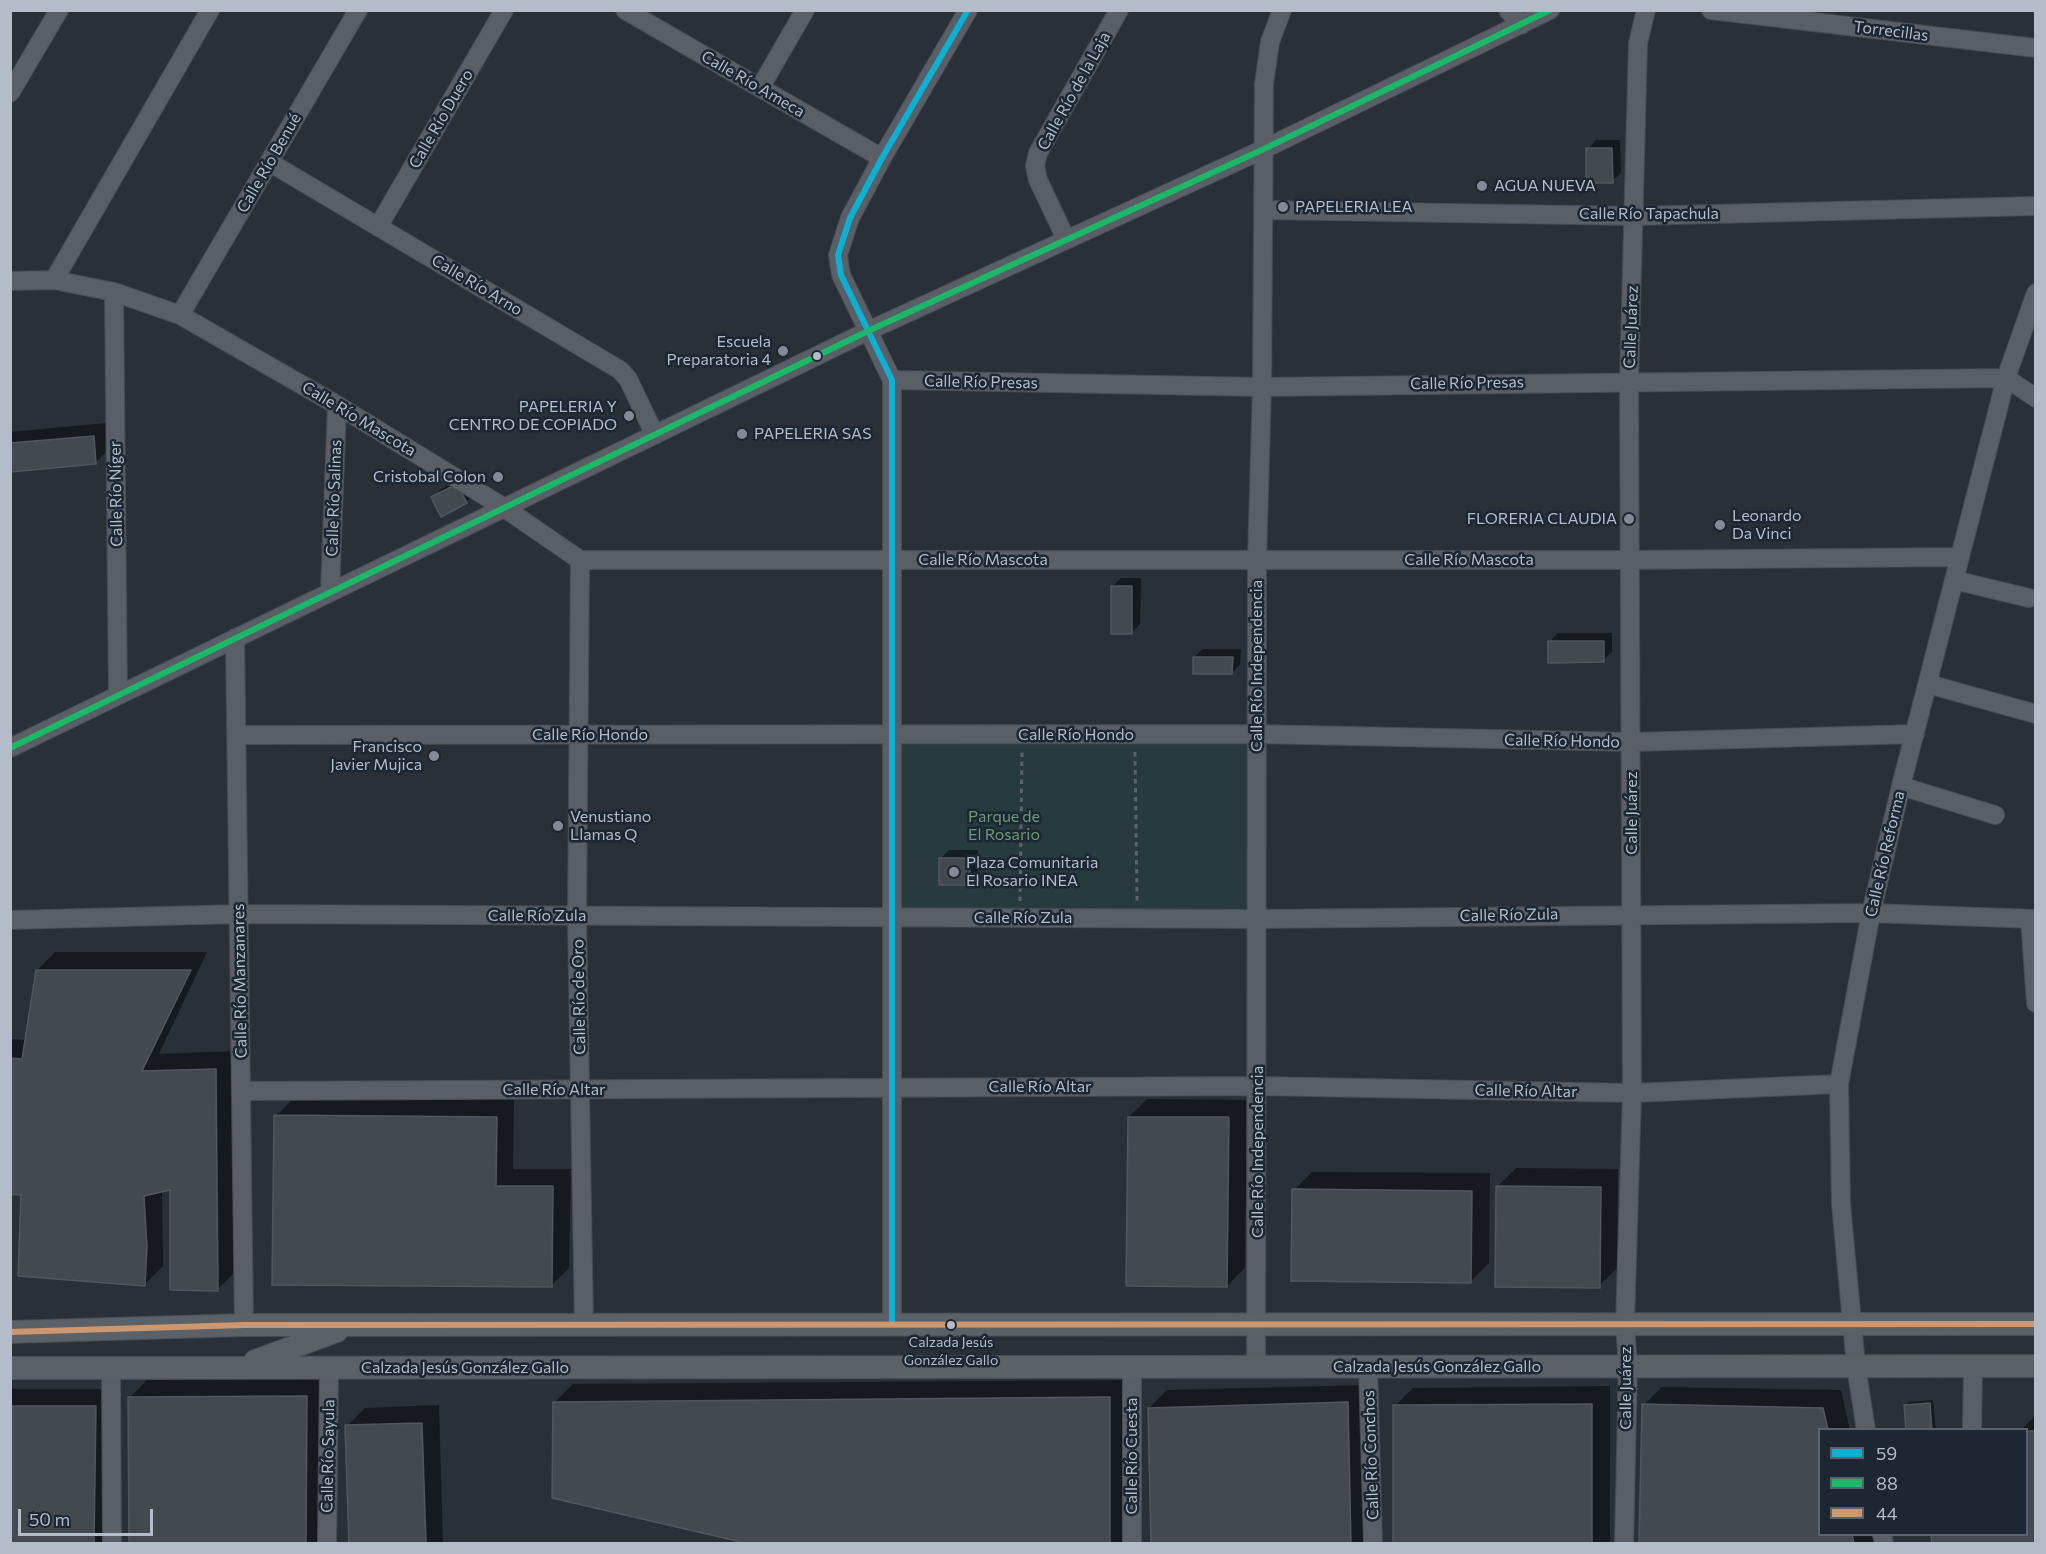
<!DOCTYPE html>
<html>
<head>
<meta charset="utf-8">
<style>
	body { margin:0 }
	#map { position:relative; width:2046px; height:1554px; overflow:hidden; background:#2a3038; font-family:Commissioner,sans-serif }
	canvas { display:block }
	.frame { position:absolute; inset:0; border:12px solid #b4bcc9; pointer-events:none }
	.legend { position:absolute; left:1818px; top:1428px; width:210px; height:108px; box-sizing:border-box; background:#1d2633; border:2px solid #59626f; margin:0; padding:8px 10px; list-style:none; font-size:18px; color:#b4bcc9 }
	.legend li { display:flex; align-items:center; gap:12px; height:30px }
	.legend b { width:30px; border:2px solid #59626f }
	.scale { position:absolute; left:18px; top:1509px; width:135px; height:27px; box-sizing:border-box; border:3px solid #b4bcc9; border-top:0; padding-left:8px; font-size:18px; line-height:21px; white-space:nowrap; color:#b4bcc9; -webkit-text-stroke:4px #1d2633; paint-order:stroke }
</style>
</head>
<body>
<div id="map">
<canvas width="2046" height="1554"></canvas>
<div class="frame"></div>
<ul class="legend">
<li><b style="height:8px;background:#0dafd3"></b>59</li>
<li><b style="height:8px;background:#1ab867"></b>88</li>
<li><b style="height:8px;background:#cd976f"></b>44</li>
</ul>
<div class="scale">50 m</div>
</div>
<script>
const g = document.querySelector('canvas').getContext('2d');
g.lineJoin = 'round';
function paint(path, color) {
  g.fillStyle = color;
  g.fill(path, 'evenodd');
}
function toPath(rows) {
  const path = new Path2D();
  for (const r of rows) {
    path.moveTo(r[0], r[1]);
    for (let i = 2; i < r.length; i += 2) path.lineTo(r[i], r[i + 1]);
  }
  return path;
}
function trace(path, color, width, dash) {
  g.strokeStyle = color;
  g.lineWidth = width;
  g.lineCap = dash ? 'butt' : 'round';
  g.setLineDash(dash || []);
  g.stroke(path);
}
function label(font, color, halo, rows, align = 'center') {
  g.font = font + ' Commissioner,sans-serif';
  g.lineWidth = 5;
  g.setLineDash([]);
  g.textBaseline = 'middle';
  g.strokeStyle = halo;
  g.fillStyle = color;
  for (const [text, x, y, turn = 0] of rows) {
    g.save();
    g.translate(x, y);
    g.rotate((+turn || 0) * Math.PI / 180);
    g.textAlign = isNaN(turn) ? turn : align;
    if (halo) g.strokeText(text, 0, 0);
    g.fillText(text, 0, 0);
    g.restore();
  }
}
const green = toPath([
	[897,740,1252,740,1252,914,897,912]
]);
const shadow = toPath([
	[1596,140,1620,140,1621,173,1612,181,1588,149],
	[106,423,109,449,95,463,10,470,10,432],
	[466,476,475,494,466,502,433,498,441,489],
	[1121,578,1141,578,1140,624,1131,633,1113,586],
	[1558,633,1612,633,1612,652,1603,660,1549,642],
	[1203,649,1241,649,1240,664,1232,673,1194,657],
	[949,850,978,850,978,875,969,884,940,859],
	[55,952,207,952,159,1054,234,1051,235,1272,217,1290,172,1188,162,1190,163,1266,145,1284,23,1193,10,1193,10,1039,26,1040,37,970],
	[294,1098,514,1099,513,1169,571,1169,569,1268,551,1286,276,1116],
	[1147,1099,1247,1100,1245,1268,1227,1286,1129,1117],
	[1516,1168,1618,1169,1617,1268,1599,1286,1498,1186],
	[1312,1172,1490,1173,1489,1263,1471,1281,1294,1190],
	[324,1379,323,1544,130,1544,129,1398,147,1380],
	[1127,1380,1127,1544,757,1544,555,1402,573,1384],
	[1365,1385,1369,1544,1152,1544,1149,1408,1167,1390],
	[1610,1386,1610,1544,1395,1544,1395,1406,1413,1388],
	[1662,1387,1841,1390,1850,1430,1820,1430,1820,1534,1874,1534,1876,1544,1640,1544,1644,1405],
	[10,1389,113,1389,111,1544,11,1544],
	[1933,1400,1936,1430,1908,1430,1905,1406,1909,1402],
	[439,1405,443,1544,350,1544,347,1426,365,1408],
	[2036,1415,2036,1544,2026,1534,2026,1430,2021,1430]
]);
const building = toPath([
	[1586,148,1612,148,1613,183,1586,183,1586,148],
	[94,436,96,464,10,472,10,443,94,436],
	[457,484,467,503,441,517,431,497,457,484],
	[1111,586,1132,586,1132,634,1111,634,1111,586],
	[1548,641,1604,641,1604,662,1548,663,1548,641],
	[1193,657,1233,657,1232,674,1193,674,1193,657],
	[939,858,970,858,970,885,939,885,939,858],
	[36,970,191,970,142,1071,216,1069,218,1291,170,1290,170,1190,144,1196,147,1247,145,1286,18,1276,21,1195,10,1194,10,1058,22,1059,36,970],
	[274,1115,497,1117,496,1186,553,1186,552,1287,272,1285,274,1115],
	[1128,1117,1229,1117,1227,1287,1126,1286,1128,1117],
	[1496,1186,1601,1187,1600,1288,1495,1287,1496,1186],
	[1292,1189,1472,1191,1471,1283,1291,1281,1292,1189],
	[307,1396,306,1544,129,1544,128,1397,307,1396],
	[1110,1397,1110,1544,750,1544,552,1498,553,1402,1110,1397],
	[1348,1402,1351,1544,1151,1544,1148,1408,1348,1402],
	[1930,1403,1932,1430,1906,1430,1904,1405,1930,1403],
	[1592,1404,1592,1544,1393,1544,1393,1405,1592,1404],
	[1642,1404,1823,1408,1828,1430,1820,1430,1820,1534,1852,1534,1854,1544,1639,1544,1642,1404],
	[10,1406,96,1406,94,1544,10,1544,10,1406],
	[422,1423,426,1544,349,1544,345,1425,422,1423],
	[2026,1431,2036,1431,2036,1544,1932,1544,1931,1534,2026,1534,2026,1431]
]);
const path = toPath([
	[1135,752,1137,901],
	[1020,901,1022,752]
]);
const minor = toPath([
	[625,10,882,158],
	[1508,10,1521,25],
	[1711,10,2036,48],
	[760,88,805,10],
	[10,93,59,10],
	[269,162,620,370,628,379,655,435],
	[1263,210,1635,216,2036,206],
	[378,227,504,10],
	[1066,239,1038,180,1035,166,1038,153,1119,10],
	[54,280,210,10],
	[10,281,54,280,114,292,180,315,337,405,503,507,580,560,1628,560,1959,557],
	[114,292,118,695],
	[180,315,358,10],
	[892,380,1262,387,2006,378,2036,398],
	[580,560,577,916,584,1325],
	[1954,580,2029,598],
	[330,592,337,405],
	[235,638,244,1325],
	[1928,684,2036,714],
	[237,735,1257,734,1632,742,1915,734],
	[10,748,868,331,1264,149,1550,10],
	[1901,786,1995,815],
	[2030,919,2036,1003],
	[10,920,239,914,1258,919,1871,913,2036,919],
	[241,1091,1258,1086,1632,1093,1839,1084],
	[892,1324,892,380,841,275,838,255,850,218,882,158,968,10],
	[1368,1367,1373,1544],
	[1256,1368,1257,559,1262,387,1264,84,1270,42,1282,10],
	[111,1369,112,1544],
	[1866,1430,1856,1366,1841,1204,1839,1084,1871,913,1901,786,2006,378,2036,293],
	[1972,1430,1973,1366],
	[1882,1534,1884,1544],
	[327,1544,329,1368],
	[1132,1544,1132,1368],
	[1624,1544,1628,1366,1625,1324,1632,1093,1629,381,1638,43,1646,10]
]);
const major = toPath([
	[10,1332,244,1325,2036,1324],
	[255,1361,337,1331],
	[10,1368,2036,1366]
]);
const bus1 = toPath([
	[892,1324,892,380,841,275,838,255,850,218,882,158,968,10]
]);
const bus2 = toPath([
	[10,748,868,331,1264,149,1550,10]
]);
const bus3 = toPath([
	[10,1332,244,1325,2036,1324]
]);
const markers = [
	[1482,186,6,"#848b96"],
	[1283,207,6,"#848b96"],
	[783,351,6,"#848b96"],
	[817,356,5,"#b4bcc9"],
	[629,416,6,"#848b96"],
	[742,434,6,"#848b96"],
	[498,477,6,"#848b96"],
	[1629,519,6,"#848b96"],
	[1720,525,6,"#848b96"],
	[434,756,6,"#848b96"],
	[558,826,6,"#848b96"],
	[954,872,6,"#848b96"],
	[951,1325,5,"#b4bcc9"]
];
const busNames = [
	["Calzada Jesús",951,1342],
	["González Gallo",951,1360]
];
const streetNames = [
	["Torrecillas",1891,31,7],
	["Calle Río Ameca",753,84,30],
	["Calle Río de la Laja",1074,91,-61],
	["Calle Río Duero",441,119,-60],
	["Calle Río Benué",269,163,-60],
	["Calle Río Tapachula",1649,214],
	["Calle Río Arno",477,285,31],
	["Calle Juárez",1631,327,-88],
	["Calle Río Presas",981,382,1],
	["Calle Río Presas",1467,383,-1],
	["Calle Río Mascota",359,419,31],
	["Calle Río Níger",116,494,-91],
	["Calle Río Salinas",334,498,-88],
	["Calle Río Mascota",983,560],
	["Calle Río Mascota",1469,560],
	["Calle Río Independencia",1257,666,-90],
	["Calle Río Hondo",590,735],
	["Calle Río Hondo",1076,735],
	["Calle Río Hondo",1562,741,1],
	["Calle Juárez",1632,813,-90],
	["Calle Río Reforma",1885,854,-77],
	["Calle Río Zula",1509,915,-1],
	["Calle Río Zula",537,916],
	["Calle Río Zula",1023,918],
	["Calle Río Manzanares",240,981,-91],
	["Calle Río de Oro",579,997,-91],
	["Calle Río Altar",1040,1087],
	["Calle Río Altar",554,1090],
	["Calle Río Altar",1526,1091,1],
	["Calle Río Independencia",1258,1152,-90],
	["Calzada Jesús González Gallo",1437,1367],
	["Calzada Jesús González Gallo",465,1368],
	["Calle Juárez",1626,1388,-90],
	["Calle Río Conchos",1371,1455,-92],
	["Calle Río Sayula",328,1456,-89],
	["Calle Río Cuesta",1132,1456,-90]
];
const poiNames = [
	["AGUA NUEVA",1494,186],
	["PAPELERIA LEA",1295,207],
	["Escuela",771,342,"right"],
	["Preparatoria 4",771,360,"right"],
	["PAPELERIA Y",617,407,"right"],
	["CENTRO DE COPIADO",617,425,"right"],
	["PAPELERIA SAS",754,434],
	["Cristobal Colon",486,477,"right"],
	["Leonardo",1732,516],
	["Da Vinci",1732,534],
	["FLORERIA CLAUDIA",1617,519,"right"],
	["Francisco",422,747,"right"],
	["Javier Mujica",422,765,"right"],
	["Venustiano",570,817],
	["Llamas Q",570,835],
	["Plaza Comunitaria",966,863],
	["El Rosario INEA",966,881]
];
const parkNames = [
	["Parque de",1004,817],
	["El Rosario",1004,835]
];
paint(green, '#273a3e');
paint(shadow, '#0007');
paint(building, '#444950');
trace(building, '#52575f', 1.5);
trace(minor, '#484c53', 20);
trace(major, '#484c55', 24);
trace(path, '#5d636a', 3, [4.5, 4.5]);
trace(minor, '#5a5e66', 18);
trace(major, '#5c6168', 22);
trace(bus1, '#0dafd3', 6);
trace(bus2, '#1ab867', 6);
trace(bus3, '#cd976f', 6);
for (const [x, y, r, color] of markers) {
  const dot = new Path2D();
  dot.arc(x, y, r, 0, 2 * Math.PI);
  g.fillStyle = color;
  g.fill(dot);
  trace(dot, '#1d2633', 2);
}
label('14px', '#b4bcc9', '#1d2633', busNames);
label('16px', '#b4bcc9', '#1d2633', streetNames);
label('16px', '#b4bcc9', '#1d2633', poiNames, 'left');
label('16px', '#6b9a76', '#1d2633', parkNames);
</script>
</body>
</html>
